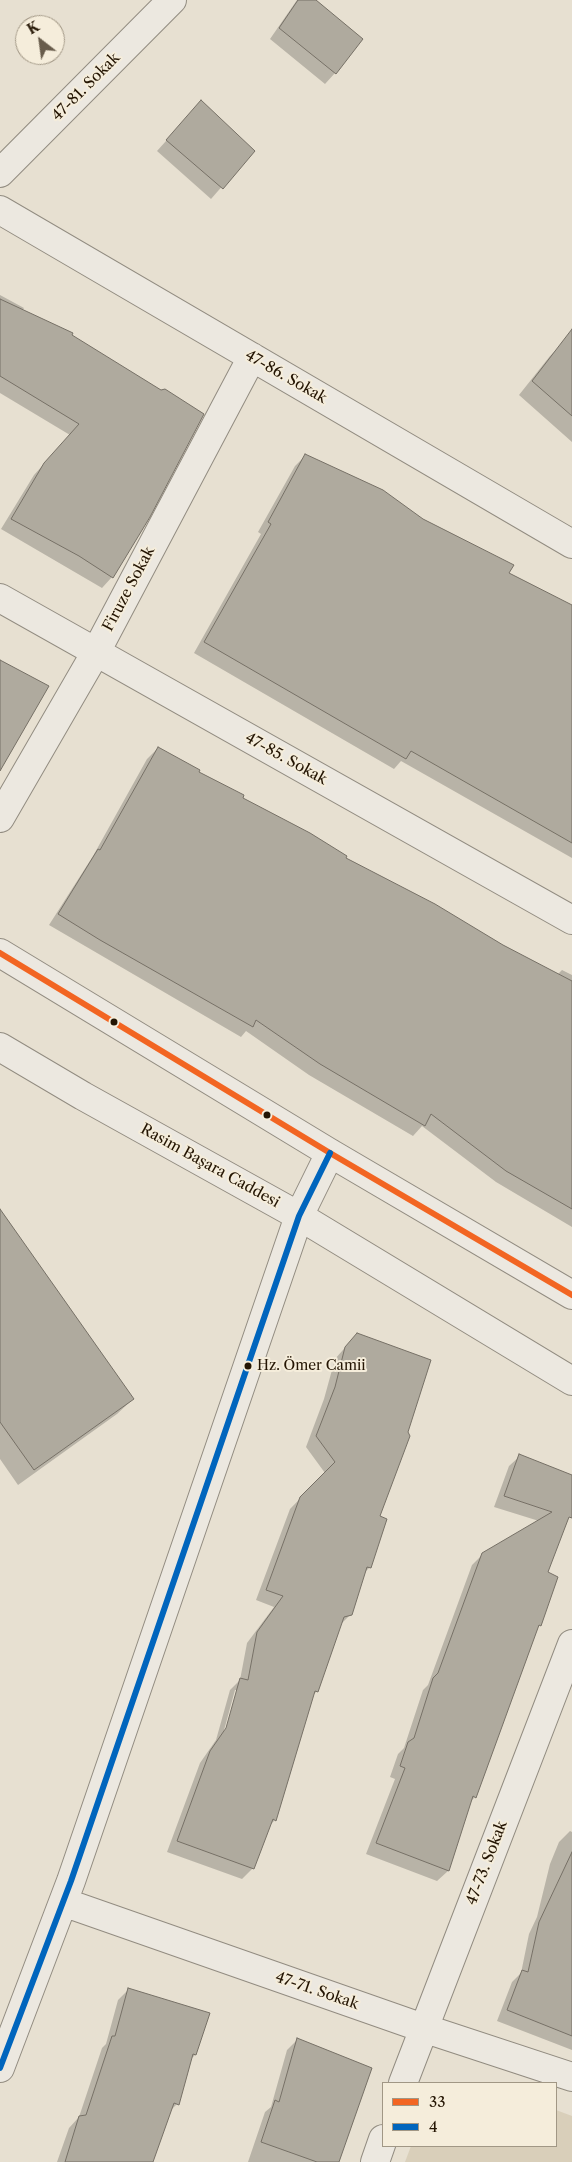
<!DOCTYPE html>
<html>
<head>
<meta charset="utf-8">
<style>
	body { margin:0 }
	#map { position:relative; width:572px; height:2162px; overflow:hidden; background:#e7e0d1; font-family:"Libre Caslon Text",serif }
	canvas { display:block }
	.legend { position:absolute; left:382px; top:2082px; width:175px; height:65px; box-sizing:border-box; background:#f5eddb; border:1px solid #a19785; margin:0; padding:6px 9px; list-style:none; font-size:15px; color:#241503 }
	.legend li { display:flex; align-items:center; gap:10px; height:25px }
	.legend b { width:25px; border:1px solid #a19785 }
	.north { position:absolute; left:15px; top:15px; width:50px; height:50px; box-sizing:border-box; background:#f5eddb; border:1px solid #a19785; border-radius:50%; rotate:330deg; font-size:14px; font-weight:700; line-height:20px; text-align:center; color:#241503 }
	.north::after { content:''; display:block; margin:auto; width:18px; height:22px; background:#685c4b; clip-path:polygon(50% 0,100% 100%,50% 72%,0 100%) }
</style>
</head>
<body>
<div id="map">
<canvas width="572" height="2162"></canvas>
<ul class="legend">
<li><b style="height:6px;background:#f26522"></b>33</li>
<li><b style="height:6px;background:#0065bd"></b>4</li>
</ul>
<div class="north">K</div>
</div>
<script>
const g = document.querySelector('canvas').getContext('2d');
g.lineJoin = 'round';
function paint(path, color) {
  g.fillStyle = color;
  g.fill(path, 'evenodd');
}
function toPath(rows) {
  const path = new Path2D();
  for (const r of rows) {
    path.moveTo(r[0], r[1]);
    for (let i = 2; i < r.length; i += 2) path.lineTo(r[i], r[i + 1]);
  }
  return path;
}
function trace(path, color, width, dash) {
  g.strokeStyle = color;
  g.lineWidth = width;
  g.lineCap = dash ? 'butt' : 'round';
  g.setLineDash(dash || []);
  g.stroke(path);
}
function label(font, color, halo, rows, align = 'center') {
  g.font = font + ' "Libre Caslon Text",serif';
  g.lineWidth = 4;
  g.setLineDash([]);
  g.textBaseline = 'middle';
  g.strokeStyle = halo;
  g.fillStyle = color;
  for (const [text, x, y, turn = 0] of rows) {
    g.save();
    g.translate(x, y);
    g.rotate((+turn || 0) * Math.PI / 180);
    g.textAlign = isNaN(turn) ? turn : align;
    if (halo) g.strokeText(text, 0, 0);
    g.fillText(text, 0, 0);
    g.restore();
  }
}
const green = toPath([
	[556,2110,572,2116,572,2162,405,2162,411,2146,556,2146]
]);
const shadow = toPath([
	[297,0,314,0,335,73,325,84,270,39],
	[201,102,253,151,211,199,157,151],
	[0,295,24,308,22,311,72,333,112,577,102,588,1,529,34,475,70,435,0,393],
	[564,342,572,346,572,442,519,395,550,356],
	[306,455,423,520,507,574,572,606,572,858,401,761,394,769,194,653,261,534,258,532,295,466],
	[158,748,344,859,502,946,557,975,562,970,572,975,572,1227,496,1182,422,1126,413,1136,309,1075,246,1031,241,1037,49,925,93,856,147,759],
	[0,1248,133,1399,117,1414,18,1485,0,1459],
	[357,1334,378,1517,370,1567,363,1574,351,1614,340,1625,317,1691,312,1696,275,1820,269,1826,253,1868,242,1879,167,1852,200,1763,216,1740,230,1690,240,1680,247,1643,274,1607,256,1600,290,1509,325,1473,306,1447,324,1399,335,1359],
	[235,1690,238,1690,226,1735,223,1734],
	[520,1456,572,1476,572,1507,546,1573,540,1625,536,1629,475,1797,470,1802,448,1871,437,1881,366,1854,395,1779,390,1777,398,1754,404,1748,423,1690,428,1685,472,1565,483,1554,539,1521,494,1507,509,1466],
	[570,1831,572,1832,572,2050,497,2021,512,1982,521,1973,529,1934,537,1917,550,1864,559,1842],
	[129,1989,195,2055,190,2060,177,2104,169,2112,152,2162,57,2162,69,2128,79,2117,102,2048,106,2044,118,2000],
	[297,2040,338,2162,248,2162,265,2112,271,2107,287,2050]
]);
const building = toPath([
	[298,0,316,0,363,39,336,74,279,28,298,0],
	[201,100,255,151,223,189,166,140,201,100],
	[0,299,73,333,72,335,161,390,165,389,204,414,150,517,113,578,79,556,11,519,44,463,79,424,0,376,0,299],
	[572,329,572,416,532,381,572,329],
	[305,454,383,490,423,519,514,565,509,573,572,605,572,843,411,751,406,759,204,642,271,524,268,522,305,454],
	[0,660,49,686,0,771,0,660],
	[158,747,200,770,199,772,244,795,243,798,310,833,347,856,346,858,435,904,503,945,572,981,572,1209,506,1171,431,1114,425,1126,320,1064,256,1020,253,1027,100,940,58,914,98,849,100,850,158,747],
	[0,1209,134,1399,34,1470,0,1422,0,1209],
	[357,1333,431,1360,408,1432,410,1436,380,1516,387,1519,371,1568,367,1567,352,1615,344,1617,318,1692,315,1691,276,1821,273,1819,254,1869,177,1841,210,1751,226,1728,240,1678,248,1680,257,1632,283,1596,266,1590,300,1497,335,1462,316,1436,335,1387,345,1347,357,1333],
	[519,1454,572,1475,572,1518,569,1517,548,1572,558,1577,541,1626,539,1625,476,1798,473,1796,449,1871,376,1843,405,1768,400,1766,408,1742,414,1738,433,1678,438,1673,482,1553,552,1512,504,1496,519,1454],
	[572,1852,572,2036,507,2010,522,1970,528,1972,539,1922,572,1852],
	[128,1988,210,2013,196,2055,193,2054,179,2105,174,2103,153,2162,65,2162,79,2116,86,2115,112,2036,115,2036,128,1988],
	[297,2038,372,2068,339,2162,317,2162,261,2142,275,2100,279,2102,297,2038]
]);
const minor = toPath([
	[0,173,172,0],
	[0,210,572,544],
	[0,598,572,920],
	[0,818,96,652,252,357],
	[0,953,330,1153,572,1295],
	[0,1047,83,1096,299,1216,572,1381],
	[63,1902,423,2028,572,2077],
	[0,2068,71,1881,299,1216,330,1153],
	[403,2083,572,1644],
	[375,2162,383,2139]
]);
const bus1 = toPath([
	[0,953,330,1153,572,1295]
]);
const bus2 = toPath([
	[0,2068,71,1881,299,1216,330,1153]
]);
const markers = [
	[114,1022,4.5,"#241503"],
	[267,1115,4.5,"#241503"],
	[248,1366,4.5,"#241503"]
];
const busNames = [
	["Hz. Ömer Camii",257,1366]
];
const streetNames = [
	["47-81. Sokak",86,87,-45],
	["47-86. Sokak",286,377,30],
	["Firuze Sokak",129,589,-62],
	["47-85. Sokak",286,759,29],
	["Rasim Başara Caddesi",210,1166,29],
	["47-73. Sokak",487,1863,-69],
	["47-71. Sokak",317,1991,19]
];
paint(green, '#d9cfba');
paint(shadow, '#0003');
paint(building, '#afaa9e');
trace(building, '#767066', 1);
trace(minor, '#928c81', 30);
trace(minor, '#ece8e0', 28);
trace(bus1, '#f26522', 6);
trace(bus2, '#0065bd', 6);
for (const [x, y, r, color] of markers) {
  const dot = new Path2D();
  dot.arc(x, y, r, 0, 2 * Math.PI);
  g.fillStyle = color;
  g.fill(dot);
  trace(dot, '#f5eddb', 2);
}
label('14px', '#241503', '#f5eddb', busNames, 'left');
label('15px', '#241503', '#f5eddb', streetNames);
</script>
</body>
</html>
